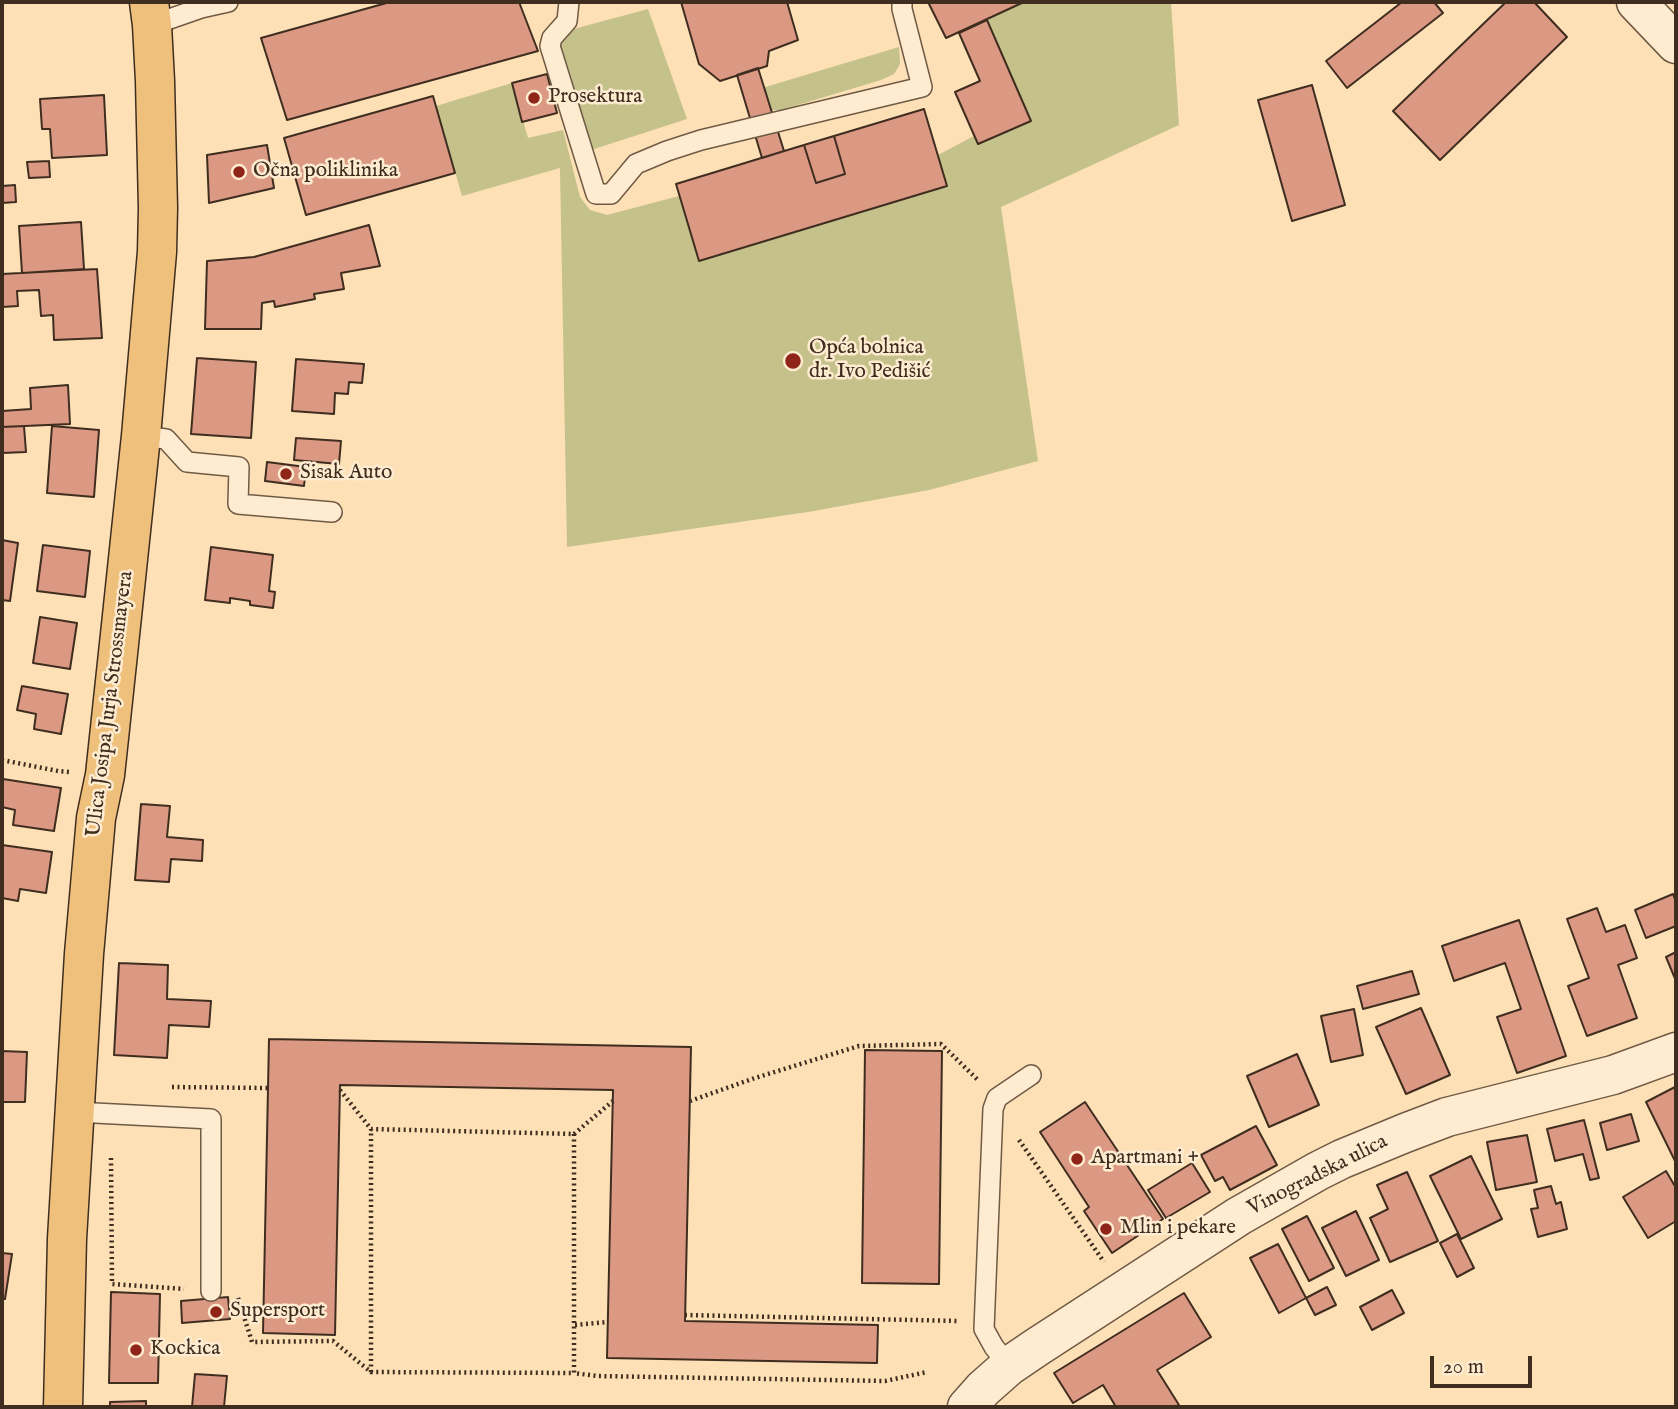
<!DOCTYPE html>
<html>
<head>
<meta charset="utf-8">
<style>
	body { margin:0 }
	#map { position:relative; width:1678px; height:1409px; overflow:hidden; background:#fde0b6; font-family:"IM FELL English",serif }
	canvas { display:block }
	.frame { position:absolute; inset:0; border:4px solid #3f2d1f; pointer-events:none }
	.scale { position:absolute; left:1430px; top:1356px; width:102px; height:32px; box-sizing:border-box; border:4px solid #3f2d1f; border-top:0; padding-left:9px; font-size:21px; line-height:24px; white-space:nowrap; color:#3f2d1f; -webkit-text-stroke:5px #feebd0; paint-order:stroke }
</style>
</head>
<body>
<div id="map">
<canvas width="1678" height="1409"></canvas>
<div class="frame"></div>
<div class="scale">20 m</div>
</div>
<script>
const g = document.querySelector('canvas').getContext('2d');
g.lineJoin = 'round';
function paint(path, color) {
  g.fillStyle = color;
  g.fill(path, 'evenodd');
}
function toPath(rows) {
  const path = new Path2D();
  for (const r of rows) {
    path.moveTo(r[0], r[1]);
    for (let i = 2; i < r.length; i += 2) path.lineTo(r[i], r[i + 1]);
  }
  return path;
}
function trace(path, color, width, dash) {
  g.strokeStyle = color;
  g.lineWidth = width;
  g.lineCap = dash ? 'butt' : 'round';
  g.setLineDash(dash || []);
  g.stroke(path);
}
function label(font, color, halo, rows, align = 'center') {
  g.font = font + ' "IM FELL English",serif';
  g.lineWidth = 5;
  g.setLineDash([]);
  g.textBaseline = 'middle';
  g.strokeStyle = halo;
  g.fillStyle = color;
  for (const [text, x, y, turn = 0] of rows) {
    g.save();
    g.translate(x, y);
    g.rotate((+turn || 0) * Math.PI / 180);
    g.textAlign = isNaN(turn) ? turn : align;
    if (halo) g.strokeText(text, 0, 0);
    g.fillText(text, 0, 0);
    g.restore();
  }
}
const green = toPath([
	[1024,2,1171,2,1179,125,1001,207,1038,461,929,490,808,512,567,547,560,168,462,196,436,106,512,83,528,138,563,130,580,197,590,210,607,215,679,196,699,261,947,186,938,155,974,136,978,144,1030,121,987,20],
	[648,9,687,119,588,151,567,69,560,49,560,41,570,30],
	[899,47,900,64,894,74,881,80,781,110,770,110,762,88]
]);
const building = toPath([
	[390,2,519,2,538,51,287,120,261,38,390,2],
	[681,2,787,2,798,40,769,51,767,66,720,81,699,64,681,2],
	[928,2,1024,2,946,38,928,2],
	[1402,2,1434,2,1443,13,1347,88,1326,61,1402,2],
	[1506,2,1534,2,1567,37,1440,160,1393,111,1506,2],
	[987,20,1031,121,978,144,955,92,980,81,959,33,987,20],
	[758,68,784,151,762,158,737,75,758,68],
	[547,74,557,113,522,122,512,83,547,74],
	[1312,85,1345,205,1292,221,1258,100,1312,85],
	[104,95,107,155,52,158,50,129,42,129,40,99,104,95],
	[433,96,455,173,306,215,284,138,433,96],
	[924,109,947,186,699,261,676,184,804,145,816,183,845,174,834,136,924,109],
	[834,136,845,174,816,183,804,145,834,136],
	[267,145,274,188,209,203,207,155,267,145],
	[49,161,50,177,29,178,27,162,49,161],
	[15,185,16,202,2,203,2,186,15,185],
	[81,222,84,269,22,273,19,226,81,222],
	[369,225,380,266,341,273,344,289,314,294,315,299,275,307,274,301,262,303,261,329,205,329,207,261,254,257,369,225],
	[97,269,102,338,54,340,53,315,41,316,39,290,17,291,18,306,2,307,2,274,97,269],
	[197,358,256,362,251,438,191,434,197,358],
	[296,359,364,364,362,383,349,382,348,394,335,393,334,414,292,411,296,359],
	[68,385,70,424,2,427,2,411,31,409,30,388,68,385],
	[24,426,26,452,2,453,2,427,24,426],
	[52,426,99,430,94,497,47,493,52,426],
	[296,438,341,441,339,464,294,460,296,438],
	[267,462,306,467,304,486,265,481,267,462],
	[2,540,18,543,10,601,2,600,2,540],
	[43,545,90,551,85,597,37,591,43,545],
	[211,547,273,555,269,591,275,592,273,608,250,605,250,601,230,598,230,603,205,600,211,547],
	[40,617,77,623,70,669,33,663,40,617],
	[22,686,68,694,61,734,34,729,36,714,17,710,22,686],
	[3,779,61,788,54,831,13,825,15,810,2,807,3,779],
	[141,804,170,806,167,837,203,840,202,861,171,859,169,882,135,880,141,804],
	[2,845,52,852,46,893,20,889,18,901,2,898,2,845],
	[1673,894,1676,902,1676,926,1646,938,1635,910,1673,894],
	[1597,908,1606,932,1625,925,1637,958,1618,965,1637,1018,1587,1036,1568,986,1589,978,1567,919,1597,908],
	[1519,920,1566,1056,1517,1073,1497,1017,1521,1009,1505,963,1454,981,1442,946,1519,920],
	[1676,952,1676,981,1666,957,1676,952],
	[119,963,168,965,167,999,211,1001,209,1027,169,1025,167,1058,114,1055,119,963],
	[1412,971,1419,994,1363,1009,1357,986,1412,971],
	[1421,1008,1450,1075,1406,1094,1376,1027,1421,1008],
	[1354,1009,1363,1055,1331,1062,1321,1016,1354,1009],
	[269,1039,691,1047,685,1321,878,1325,877,1363,607,1358,613,1090,340,1085,335,1335,263,1333,269,1039],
	[865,1050,942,1051,939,1284,862,1283,865,1050],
	[2,1051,27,1052,25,1102,2,1102,2,1051],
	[1297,1054,1319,1105,1269,1127,1247,1076,1297,1054],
	[1675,1087,1676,1089,1676,1163,1646,1102,1675,1087],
	[1085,1102,1163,1219,1112,1253,1084,1211,1089,1207,1040,1132,1085,1102],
	[1631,1114,1639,1141,1607,1150,1600,1123,1631,1114],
	[1584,1120,1599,1178,1590,1180,1583,1154,1555,1161,1547,1129,1584,1120],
	[1256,1126,1277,1165,1230,1190,1223,1177,1215,1181,1201,1155,1256,1126],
	[1527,1135,1537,1182,1496,1190,1487,1142,1527,1135],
	[1471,1156,1502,1219,1461,1239,1430,1176,1471,1156],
	[1192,1163,1210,1192,1166,1218,1148,1190,1192,1163],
	[1666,1171,1676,1188,1676,1221,1648,1238,1623,1197,1666,1171],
	[1407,1172,1438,1241,1390,1262,1370,1218,1388,1209,1377,1185,1407,1172],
	[1551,1186,1556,1204,1561,1202,1567,1229,1538,1237,1531,1209,1538,1208,1534,1190,1551,1186],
	[1356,1211,1379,1260,1346,1276,1322,1228,1356,1211],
	[1307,1216,1334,1268,1309,1281,1282,1229,1307,1216],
	[1457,1234,1474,1268,1457,1277,1440,1243,1457,1234],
	[1278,1244,1306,1298,1279,1313,1250,1258,1278,1244],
	[2,1253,12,1254,5,1299,2,1299,2,1253],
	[1327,1287,1336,1305,1315,1315,1306,1298,1327,1287],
	[1392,1290,1404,1313,1372,1330,1360,1307,1392,1290],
	[111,1292,160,1294,158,1383,109,1383,111,1292],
	[1184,1293,1211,1337,1157,1370,1179,1405,1175,1407,1116,1407,1103,1385,1073,1403,1054,1373,1184,1293],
	[228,1297,230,1319,182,1323,181,1301,228,1297],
	[195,1374,227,1376,224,1407,192,1407,195,1374],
	[146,1401,146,1407,110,1407,110,1402,146,1401]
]);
const path = toPath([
	[2,760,58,771,69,772],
	[172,1087,268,1088],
	[340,1090,371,1129,574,1134,574,1373,597,1376,885,1381,927,1372],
	[690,1101,755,1078,859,1046,941,1044,979,1081],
	[574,1134,613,1101],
	[1019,1140,1104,1262],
	[111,1158,112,1284,184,1289],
	[238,1298,252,1342,333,1341,371,1372,574,1373],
	[685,1315,958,1321],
	[575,1325,608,1322],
	[371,1372,371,1129]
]);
const lane = toPath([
	[569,2,567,21,552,38,550,46,596,194,611,194,636,164,667,151,701,140,922,87,902,9,902,2],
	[152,25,201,8,228,2],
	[141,436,166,439,187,462,239,467,238,504,332,512],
	[75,1112,211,1119,211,1291],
	[1009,1366,994,1347,984,1329,993,1109,997,1098,1031,1075]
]);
const street = toPath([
	[1636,2,1676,44],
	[967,1407,983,1389,1009,1366,1037,1347,1239,1216,1318,1171,1342,1159,1405,1133,1447,1117,1613,1075,1676,1052]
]);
const primary = toPath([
	[63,1407,67,1239,84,954,96,818,105,775,122,616,141,436,157,252,158,208,155,81,152,25,149,2]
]);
const markers = [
	[534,98,7,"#8f2418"],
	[239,172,7,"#8f2418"],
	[793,361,9,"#8f2418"],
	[286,474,7,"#8f2418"],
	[1077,1159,7,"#8f2418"],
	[1106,1229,7,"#8f2418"],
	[216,1312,7,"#8f2418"],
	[136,1350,7,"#8f2418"]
];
const poiNames = [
	["Prosektura",548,98],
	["Očna poliklinika",253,172],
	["Opća bolnica",809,349],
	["dr. Ivo Pedišić",809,373],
	["Sisak Auto",300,474],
	["Apartmani +",1091,1159],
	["Mlin i pekare",1120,1229],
	["Supersport",230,1312],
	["Kockica",150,1350]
];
const streetNames = [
	["Ulica Josipa Jurja Strossmayera",111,704,-83],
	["Vinogradska ulica",1318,1176,-27]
];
paint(green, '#c4c18b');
paint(building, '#db9984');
trace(building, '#3f2d1f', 2);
trace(lane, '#6e5a45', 22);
trace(street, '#6e5a45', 41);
trace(primary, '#3f2d1f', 41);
trace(path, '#3f2d1f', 4.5, [2, 3.5]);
trace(lane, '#feebd0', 19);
trace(street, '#feebd0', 38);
trace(primary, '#eec07b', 38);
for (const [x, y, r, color] of markers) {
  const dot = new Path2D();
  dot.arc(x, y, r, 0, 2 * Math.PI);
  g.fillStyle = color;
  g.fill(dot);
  trace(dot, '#feebd0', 2.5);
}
label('21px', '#3f2d1f', '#feebd0', poiNames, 'left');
label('21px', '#3f2d1f', '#feebd0', streetNames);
</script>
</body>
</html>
